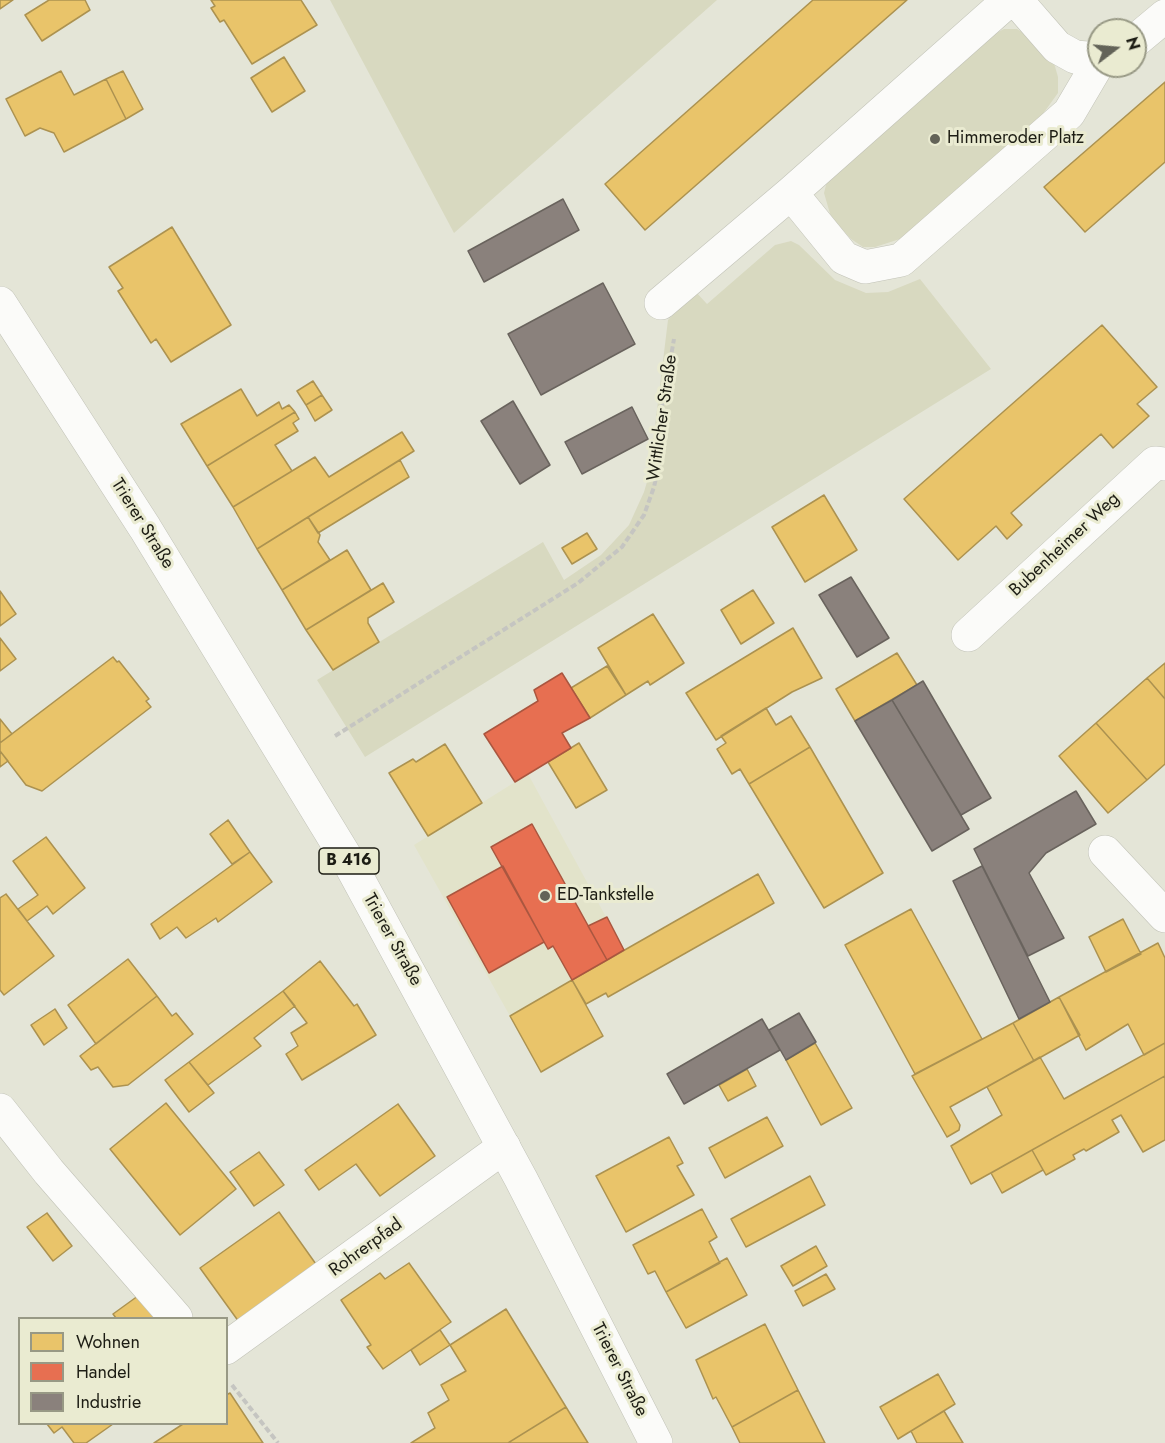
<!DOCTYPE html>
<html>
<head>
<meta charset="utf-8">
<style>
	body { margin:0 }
	#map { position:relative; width:1165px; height:1443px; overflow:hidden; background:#e4e5d7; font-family:Jost,sans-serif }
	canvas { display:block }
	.legend { position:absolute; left:18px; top:1317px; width:210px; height:108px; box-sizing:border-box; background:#eaebd1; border:2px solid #989985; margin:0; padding:8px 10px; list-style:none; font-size:18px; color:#1d1d14 }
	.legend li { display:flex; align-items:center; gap:12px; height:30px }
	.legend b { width:30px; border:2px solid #989985 }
	.north { position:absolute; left:1087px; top:18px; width:60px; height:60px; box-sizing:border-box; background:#eaebd1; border:2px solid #989985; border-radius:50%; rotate:74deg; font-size:16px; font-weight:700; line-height:24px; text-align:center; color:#1d1d14 }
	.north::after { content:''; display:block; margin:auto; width:21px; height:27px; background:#636358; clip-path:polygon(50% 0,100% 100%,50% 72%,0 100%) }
</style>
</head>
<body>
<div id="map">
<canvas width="1165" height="1443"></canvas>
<ul class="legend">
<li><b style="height:16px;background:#e9c46a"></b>Wohnen</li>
<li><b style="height:16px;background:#e76f51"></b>Handel</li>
<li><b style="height:16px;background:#8a817c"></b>Industrie</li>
</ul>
<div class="north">N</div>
</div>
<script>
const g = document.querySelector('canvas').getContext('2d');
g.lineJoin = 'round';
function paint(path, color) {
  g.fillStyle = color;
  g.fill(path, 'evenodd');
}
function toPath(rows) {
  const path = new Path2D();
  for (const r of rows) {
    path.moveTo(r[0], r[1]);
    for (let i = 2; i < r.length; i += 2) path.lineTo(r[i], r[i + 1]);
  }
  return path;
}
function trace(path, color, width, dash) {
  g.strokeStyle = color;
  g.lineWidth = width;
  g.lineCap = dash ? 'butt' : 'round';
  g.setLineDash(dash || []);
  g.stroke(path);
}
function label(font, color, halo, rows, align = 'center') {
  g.font = font + ' Jost,sans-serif';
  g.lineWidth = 6;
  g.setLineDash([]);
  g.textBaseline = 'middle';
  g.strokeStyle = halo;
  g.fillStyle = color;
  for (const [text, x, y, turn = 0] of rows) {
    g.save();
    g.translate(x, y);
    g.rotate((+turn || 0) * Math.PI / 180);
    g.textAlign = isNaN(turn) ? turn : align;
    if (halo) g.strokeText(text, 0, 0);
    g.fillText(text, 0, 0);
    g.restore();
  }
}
const built = toPath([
	[528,774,624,950,510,1016,414,845]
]);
const green = toPath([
	[330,0,717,0,454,233],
	[1004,29,1017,29,1032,38,1054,63,1058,77,1058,93,1037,122,903,238,875,247,863,247,851,239,831,217,824,193,827,181,977,43],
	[791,241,799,245,835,280,866,293,888,292,920,279,991,369,365,757,317,680,543,542,564,580,601,555,629,525,644,492,649,475,668,320,695,291,707,304,775,245]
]);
const homes = toPath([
	[0,0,13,0,0,9,0,0],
	[49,0,85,0,90,10,42,41,25,15,49,0],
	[211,0,301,0,317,25,252,64,224,20,220,22,211,8,215,6,211,0],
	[813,0,907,0,645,230,605,184,813,0],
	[284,57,305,91,272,112,251,78,284,57],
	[61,71,74,95,106,79,126,119,64,152,54,133,40,128,25,136,6,99,61,71],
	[123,71,143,109,126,119,106,79,123,71],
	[1165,82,1165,162,1085,232,1044,187,1165,82],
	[172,227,231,325,171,362,156,339,151,343,118,291,123,288,109,267,172,227],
	[1102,325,1157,387,1137,404,1149,416,1113,448,1101,434,1011,513,1022,525,1007,539,996,526,958,560,904,499,1102,325],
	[313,381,322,395,306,405,297,391,313,381],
	[241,389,257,416,279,402,282,409,289,405,295,412,207,466,181,424,241,389],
	[322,395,332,410,315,421,306,405,322,395],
	[295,412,299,419,293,423,298,431,275,445,292,471,233,507,207,466,295,412],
	[402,432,414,451,257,549,233,507,315,457,329,477,402,432],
	[400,460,409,477,318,533,308,517,400,460],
	[824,495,857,550,805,582,772,527,824,495],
	[308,517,320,535,318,542,330,560,282,590,257,549,308,517],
	[587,533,597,549,572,564,562,548,587,533],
	[347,550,371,590,306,630,282,590,347,550],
	[383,583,394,602,368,618,368,623,379,642,333,670,306,630,383,583],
	[753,590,774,623,741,644,721,610,753,590],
	[0,591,16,614,0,626,0,591],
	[653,614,684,663,650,685,648,681,626,695,598,648,653,614],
	[793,628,822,678,792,692,716,740,686,693,793,628],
	[0,638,16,659,0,671,0,638],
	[897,653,917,685,855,721,836,689,897,653],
	[113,657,117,662,119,661,149,699,146,701,151,707,42,791,26,785,0,751,0,743,113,657],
	[1165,663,1165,699,1147,678,1165,663],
	[607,666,626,695,590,718,571,688,607,666],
	[1147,678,1165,699,1165,764,1147,780,1096,723,1147,678],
	[766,708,776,725,791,716,810,747,749,784,740,769,732,774,717,749,726,743,721,736,766,708],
	[0,719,12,734,0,743,0,719],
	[1096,723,1147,780,1108,813,1059,756,1096,723],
	[579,743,607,790,576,808,548,762,579,743],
	[445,744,482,803,428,836,389,773,413,759,416,762,445,744],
	[810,747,883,873,824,908,749,784,810,747],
	[0,751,8,761,0,767,0,751],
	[228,820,250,852,232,864,210,834,228,820],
	[46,837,85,888,53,914,47,906,27,921,18,909,38,895,13,861,46,837],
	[250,852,272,882,218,922,216,918,186,938,177,927,160,939,151,924,250,852],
	[758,874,774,903,608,997,606,993,586,1004,572,980,758,874],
	[6,894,54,956,4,995,0,990,0,898,6,894],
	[911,909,982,1039,915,1074,845,945,911,909],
	[1123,919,1141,954,1106,972,1089,937,1123,919],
	[1158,943,1165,958,1165,1043,1144,1055,1128,1024,1086,1050,1059,997,1158,943],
	[128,959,157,996,96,1044,68,1005,128,959],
	[320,961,354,1006,357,1004,376,1035,302,1080,286,1054,298,1046,291,1033,307,1023,283,991,320,961],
	[572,980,603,1036,541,1072,510,1016,572,980],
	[283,991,295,1006,254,1038,261,1046,208,1085,189,1062,283,991],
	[157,996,172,1016,176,1013,193,1034,128,1085,113,1087,98,1067,91,1070,80,1056,157,996],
	[1059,997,1080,1035,1034,1061,1013,1023,1059,997],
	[55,1009,67,1028,44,1045,31,1025,55,1009],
	[1013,1023,1034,1061,950,1107,960,1125,959,1130,947,1137,912,1076,1013,1023],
	[815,1043,852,1108,821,1125,786,1060,815,1043],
	[1165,1043,1165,1076,971,1184,951,1146,1002,1115,987,1087,1040,1057,1064,1099,1165,1043],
	[189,1062,214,1093,189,1112,165,1080,189,1062],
	[747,1069,756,1086,728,1101,719,1085,747,1069],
	[1165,1076,1165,1140,1143,1152,1121,1115,1112,1120,1119,1132,1086,1151,1084,1149,1073,1155,1075,1159,1046,1175,1032,1150,1165,1076],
	[166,1103,236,1189,180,1235,110,1149,166,1103],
	[398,1104,435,1156,380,1196,356,1164,319,1190,305,1170,398,1104],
	[767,1117,783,1146,725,1178,709,1148,767,1117],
	[669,1137,683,1163,677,1166,694,1195,626,1232,596,1176,669,1137],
	[1032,1150,1043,1170,1002,1193,991,1173,1032,1150],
	[259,1152,284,1185,254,1206,230,1172,259,1152],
	[810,1176,825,1205,746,1247,731,1219,810,1176],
	[702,1209,717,1237,709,1242,720,1263,666,1292,655,1271,648,1274,633,1245,702,1209],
	[279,1212,318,1267,239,1322,200,1268,279,1212],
	[47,1213,72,1246,53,1261,27,1227,47,1213],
	[816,1246,827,1266,793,1286,781,1266,816,1246],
	[727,1258,747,1295,686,1328,666,1292,727,1258],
	[409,1263,451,1322,383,1369,367,1347,371,1345,341,1300,380,1273,385,1279,409,1263],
	[826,1274,835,1289,803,1306,795,1291,826,1274],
	[142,1293,160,1318,116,1318,113,1314,142,1293],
	[506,1309,566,1407,508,1443,411,1443,435,1428,428,1413,449,1400,441,1385,466,1371,450,1345,506,1309],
	[765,1324,798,1390,732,1427,716,1397,713,1399,696,1360,765,1324],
	[440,1330,450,1345,420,1365,411,1350,440,1330],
	[938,1374,955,1404,898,1439,880,1407,938,1374],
	[798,1390,825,1443,740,1443,732,1427,798,1390],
	[230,1393,263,1443,154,1443,183,1424,226,1424,226,1395,230,1393],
	[566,1407,588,1443,508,1443,566,1407],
	[944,1411,963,1443,917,1443,911,1431,944,1411],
	[47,1424,113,1424,86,1443,74,1443,62,1427,54,1433,47,1424]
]);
const shops = toPath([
	[562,673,590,718,562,733,571,748,515,782,484,734,538,701,534,690,562,673],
	[532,824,607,960,572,980,553,946,548,949,491,847,532,824],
	[503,866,544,942,489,973,447,897,503,866],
	[607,917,624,950,607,960,588,926,607,917]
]);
const industry = toPath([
	[563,199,579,230,484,282,468,251,563,199],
	[603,283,635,344,541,395,508,334,603,283],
	[513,401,550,465,520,484,481,421,513,401],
	[632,407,648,439,582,474,565,442,632,407],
	[851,577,889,638,857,657,819,595,851,577],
	[923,681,991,798,961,815,892,700,923,681],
	[892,700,969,829,932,851,855,721,892,700],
	[1076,791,1096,824,1046,853,1029,873,1064,938,1028,956,974,849,1076,791],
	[982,866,1050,1002,1019,1019,953,881,982,866],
	[799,1013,816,1042,786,1060,769,1030,799,1013],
	[762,1019,780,1050,684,1104,667,1074,762,1019]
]);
const path = toPath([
	[335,736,578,583,622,547,644,515,654,487,660,459,660,418,674,339],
	[232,1385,278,1443]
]);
const minor = toPath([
	[1016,0,1057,47,1075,57,1099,59],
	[1135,41,1165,16],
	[791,193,1009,0],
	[661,303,791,193,844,258,865,267,901,260,1069,113,1099,62],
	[968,635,1155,463,1165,464],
	[1105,852,1165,916],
	[0,1110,49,1172,176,1318],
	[226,1348,504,1147]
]);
const major = toPath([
	[0,303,145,528,350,864,521,1179,656,1443]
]);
const markers = [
	[935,139,6,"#636358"],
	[545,896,6,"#636358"]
];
const shields = [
	[349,861,60]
];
const shieldNames = [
	["B 416",349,861]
];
const poiNames = [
	["Himmeroder Platz",947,139],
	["ED-Tankstelle",557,896]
];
const streetNames = [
	["Wittlicher Straße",663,418,-82],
	["Trierer Straße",142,524,58],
	["Bubenheimer Weg",1065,545,-43],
	["Trierer Straße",392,940,61],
	["Rohrerpfad",366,1248,-36],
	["Trierer Straße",619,1370,63]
];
paint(built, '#e2e3ca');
paint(green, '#d8d9c0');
paint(homes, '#e9c46a');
trace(homes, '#ac9250', 1.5);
paint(shops, '#e76f51');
trace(shops, '#aa563f', 1.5);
paint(industry, '#8a817c');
trace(industry, '#69635d', 1.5);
trace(minor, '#c1c2b7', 34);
trace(major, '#c1c2b7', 34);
trace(path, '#c5c5c1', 4, [6, 3]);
trace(minor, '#fbfbf9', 33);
trace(major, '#fbfbf9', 33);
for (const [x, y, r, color] of markers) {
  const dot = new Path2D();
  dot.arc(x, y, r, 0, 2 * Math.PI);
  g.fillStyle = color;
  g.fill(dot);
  trace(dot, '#eaebd1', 2);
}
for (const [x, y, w] of shields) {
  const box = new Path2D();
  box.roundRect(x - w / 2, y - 13, w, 26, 4.5);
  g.fillStyle = '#eaebd1';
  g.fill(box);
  trace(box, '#1d1d14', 1.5);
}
label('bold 16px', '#1d1d14', null, shieldNames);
label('18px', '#1d1d14', '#eaebd1', poiNames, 'left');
label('18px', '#1d1d14', '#eaebd1', streetNames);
</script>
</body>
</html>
